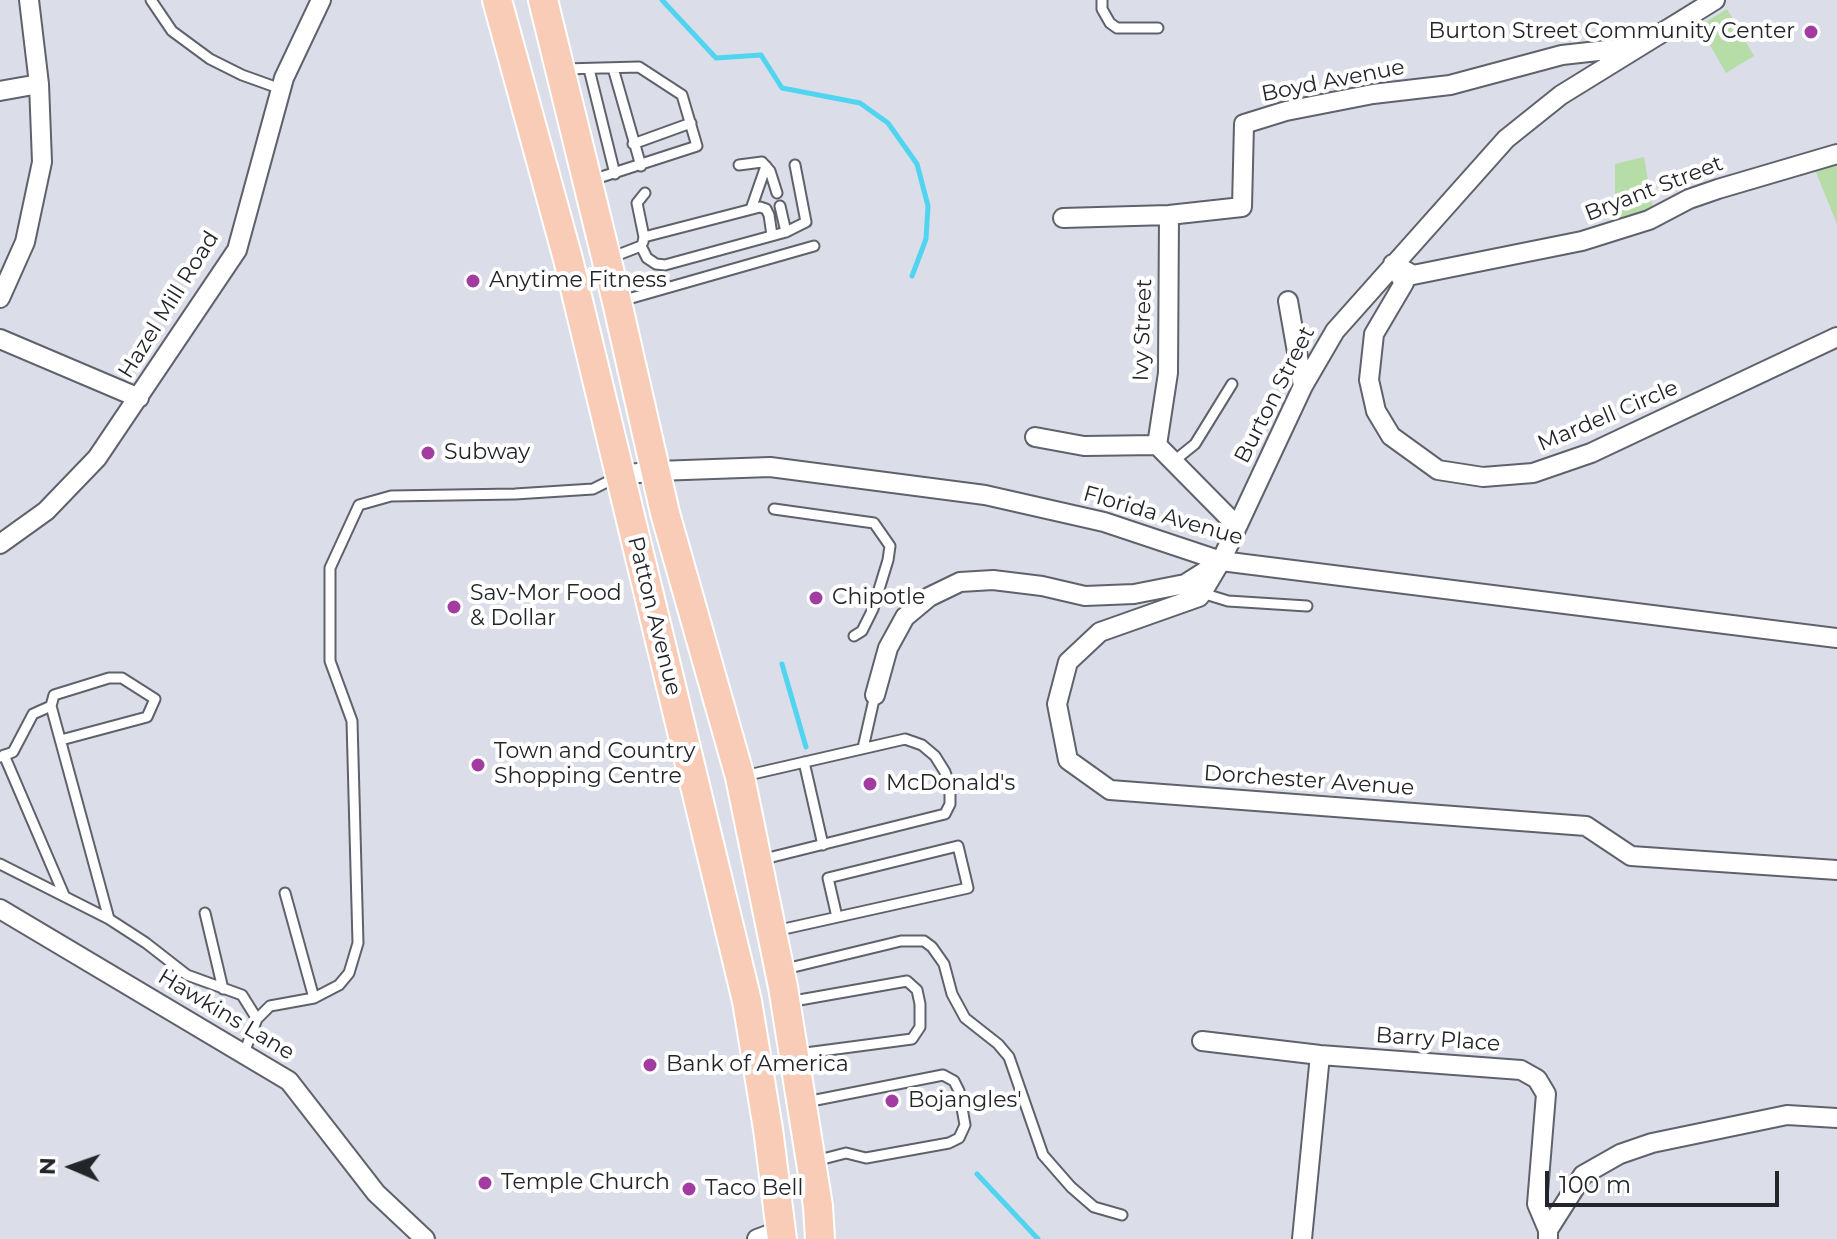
<!DOCTYPE html>
<html>
<head>
<meta charset="utf-8">
<style>
	body { margin:0 }
	#map { position:relative; width:1837px; height:1239px; overflow:hidden; background:#dbdee8; font-family:Montserrat,sans-serif }
	canvas { display:block }
	.north { position:absolute; left:32px; top:1127px; width:80px; height:80px; -webkit-text-stroke:6px #fff; paint-order:stroke; rotate:272deg; font-size:22px; font-weight:700; line-height:32px; text-align:center; color:#232528 }
	.north::after { content:''; display:block; margin:auto; width:28px; height:36px; background:#232528; clip-path:polygon(50% 0,100% 100%,50% 72%,0 100%) }
	.scale { position:absolute; left:1545px; top:1171px; width:234px; height:36px; box-sizing:border-box; border:4px solid #232528; border-top:0; padding-left:10px; font-size:24px; line-height:28px; white-space:nowrap; color:#232528; -webkit-text-stroke:6px #fff; paint-order:stroke }
</style>
</head>
<body>
<div id="map">
<canvas width="1837" height="1239"></canvas>
<div class="north">N</div>
<div class="scale">100 m</div>
</div>
<script>
const g = document.querySelector('canvas').getContext('2d');
g.lineJoin = 'round';
function paint(path, color) {
  g.fillStyle = color;
  g.fill(path, 'evenodd');
}
function toPath(rows) {
  const path = new Path2D();
  for (const r of rows) {
    path.moveTo(r[0], r[1]);
    for (let i = 2; i < r.length; i += 2) path.lineTo(r[i], r[i + 1]);
  }
  return path;
}
function trace(path, color, width, dash) {
  g.strokeStyle = color;
  g.lineWidth = width;
  g.lineCap = dash ? 'butt' : 'round';
  g.setLineDash(dash || []);
  g.stroke(path);
}
function label(font, color, halo, rows, align = 'center') {
  g.font = font + ' Montserrat,sans-serif';
  g.lineWidth = 8;
  g.setLineDash([]);
  g.textBaseline = 'middle';
  g.strokeStyle = halo;
  g.fillStyle = color;
  for (const [text, x, y, turn = 0] of rows) {
    g.save();
    g.translate(x, y);
    g.rotate((+turn || 0) * Math.PI / 180);
    g.textAlign = isNaN(turn) ? turn : align;
    if (halo) g.strokeText(text, 0, 0);
    g.fillText(text, 0, 0);
    g.restore();
  }
}
const green = toPath([
	[1727,9,1754,56,1726,73,1699,26],
	[1644,157,1653,209,1615,220,1615,164],
	[1837,164,1837,224,1815,170]
]);
const stream = toPath([
	[662,0,716,58,761,55,782,88,860,103,888,123,917,164,928,206,926,239,912,276],
	[782,664,806,747],
	[977,1174,1038,1239]
]);
const service = toPath([
	[151,0,172,31,210,59,242,75,281,89],
	[1102,0,1102,9,1110,23,1117,28,1158,28],
	[613,68,641,166],
	[564,69,639,67,682,95,697,146,592,180],
	[589,69,615,174],
	[633,144,691,123],
	[739,165,762,162,770,171,777,193],
	[780,206,786,232],
	[751,209,766,166],
	[644,237,760,207,766,209,769,215,772,235],
	[643,242,644,237,637,203,645,193],
	[610,258,641,246,647,258,656,264,665,265,786,232,806,222,795,165],
	[621,301,814,246],
	[1174,461,1195,444,1232,384],
	[774,509,874,523,890,546,888,560,873,609,862,631,854,636],
	[1202,593,1228,601,1307,606],
	[61,740,147,717,155,699,122,678,109,678,54,695,51,706,109,919,146,943,187,975,242,995,257,1019],
	[863,748,875,695],
	[4,755,64,895],
	[0,757,13,752,33,714,51,706],
	[804,762,823,845],
	[744,776,905,739,922,745,935,756,945,772,950,787,950,804,945,814,760,860],
	[0,864,109,919],
	[285,893,314,998],
	[205,913,223,989],
	[775,931,968,888,958,846,828,878,837,917],
	[781,970,901,941,924,941,932,947,944,964,952,994,965,1018,998,1044,1009,1057,1043,1155,1071,1187,1094,1207,1122,1215],
	[788,1002,907,981,917,990,920,1004,920,1027,912,1039,798,1054],
	[244,1053,257,1019,270,1006,314,998,339,985,349,973,358,943,352,721,330,661,330,568,359,505,391,496,515,494,593,489,617,477],
	[806,1102,943,1075,954,1081,959,1091,965,1125,959,1138,949,1143,866,1158,846,1153,815,1161]
]);
const minor = toPath([
	[1715,0,1561,95,1506,139,1335,331,1303,386,1221,561,1202,593,1199,597,1100,632,1068,662,1057,704,1068,760,1110,790,1586,826,1631,856,1837,870],
	[0,91,39,84],
	[1063,218,1169,215,1242,207,1244,124,1286,111,1373,94,1450,85,1562,55,1634,47],
	[1393,264,1404,283,1374,334,1369,380,1376,411,1391,436,1438,470,1483,477,1533,473,1591,453,1837,337],
	[1393,264,1413,275,1582,241,1649,220,1689,199,1718,189,1837,154],
	[0,298,25,242,42,162,39,84,29,0],
	[1288,301,1303,386],
	[0,339,139,398],
	[1035,437,1084,446,1157,445,1237,526],
	[1157,445,1168,373,1169,215],
	[620,475,657,471,770,467,985,495,1104,522,1221,561,1837,638],
	[0,544,46,511,97,458,237,250,284,78,321,0],
	[875,695,888,648,905,617,929,597,960,582,993,580,1042,586,1085,596,1134,594,1185,584,1215,565],
	[0,909,289,1081,376,1193,425,1239],
	[1202,1041,1320,1055,1521,1070,1537,1079,1546,1094,1537,1204,1548,1230],
	[1548,1238,1548,1230,1583,1175,1620,1154,1652,1143,1787,1115,1837,1118],
	[757,1239,781,1230],
	[1302,1239,1320,1055]
]);
const primary = toPath([
	[497,0,568,259,747,1001,768,1129,782,1239],
	[543,0,617,302,665,513,740,777,783,987,818,1206,820,1239]
]);
const markers = [
	[1811,32,8,"#a33ca0"],
	[473,281,8,"#a33ca0"],
	[428,453,8,"#a33ca0"],
	[816,598,8,"#a33ca0"],
	[454,607,8,"#a33ca0"],
	[478,765,8,"#a33ca0"],
	[870,784,8,"#a33ca0"],
	[650,1065,8,"#a33ca0"],
	[892,1101,8,"#a33ca0"],
	[485,1183,8,"#a33ca0"],
	[689,1189,8,"#a33ca0"]
];
const poiNames = [
	["Burton Street Community Center",1795,32,"right"],
	["Anytime Fitness",489,281],
	["Subway",444,453],
	["Sav-Mor Food",470,594],
	["& Dollar",470,619],
	["Chipotle",832,598],
	["Town and Country",494,752],
	["Shopping Centre",494,777],
	["McDonald's",886,784],
	["Bank of America",666,1065],
	["Bojangles'",908,1101],
	["Temple Church",501,1183],
	["Taco Bell",705,1189]
];
const streetNames = [
	["Boyd Avenue",1333,81,-11],
	["Bryant Street",1654,189,-21],
	["Hazel Mill Road",169,305,-58],
	["Ivy Street",1143,330,-88],
	["Burton Street",1275,395,-63],
	["Mardell Circle",1608,416,-23],
	["Florida Avenue",1163,516,16],
	["Patton Avenue",654,616,76],
	["Dorchester Avenue",1309,781,4],
	["Hawkins Lane",226,1015,31],
	["Barry Place",1438,1040,4]
];
paint(green, '#b6dca7');
trace(stream, '#51d4f0', 5);
trace(service, '#5f626a', 13);
trace(minor, '#5f626a', 22);
trace(primary, '#fff', 32);
trace(service, '#fff', 9);
trace(minor, '#fff', 18);
trace(primary, '#f8ccb7', 28);
for (const [x, y, r, color] of markers) {
  const dot = new Path2D();
  dot.arc(x, y, r, 0, 2 * Math.PI);
  g.fillStyle = color;
  g.fill(dot);
  trace(dot, '#fff', 3);
}
label('22px', '#232528', '#fff', poiNames, 'left');
label('22px', '#232528', '#fff', streetNames);
</script>
</body>
</html>
